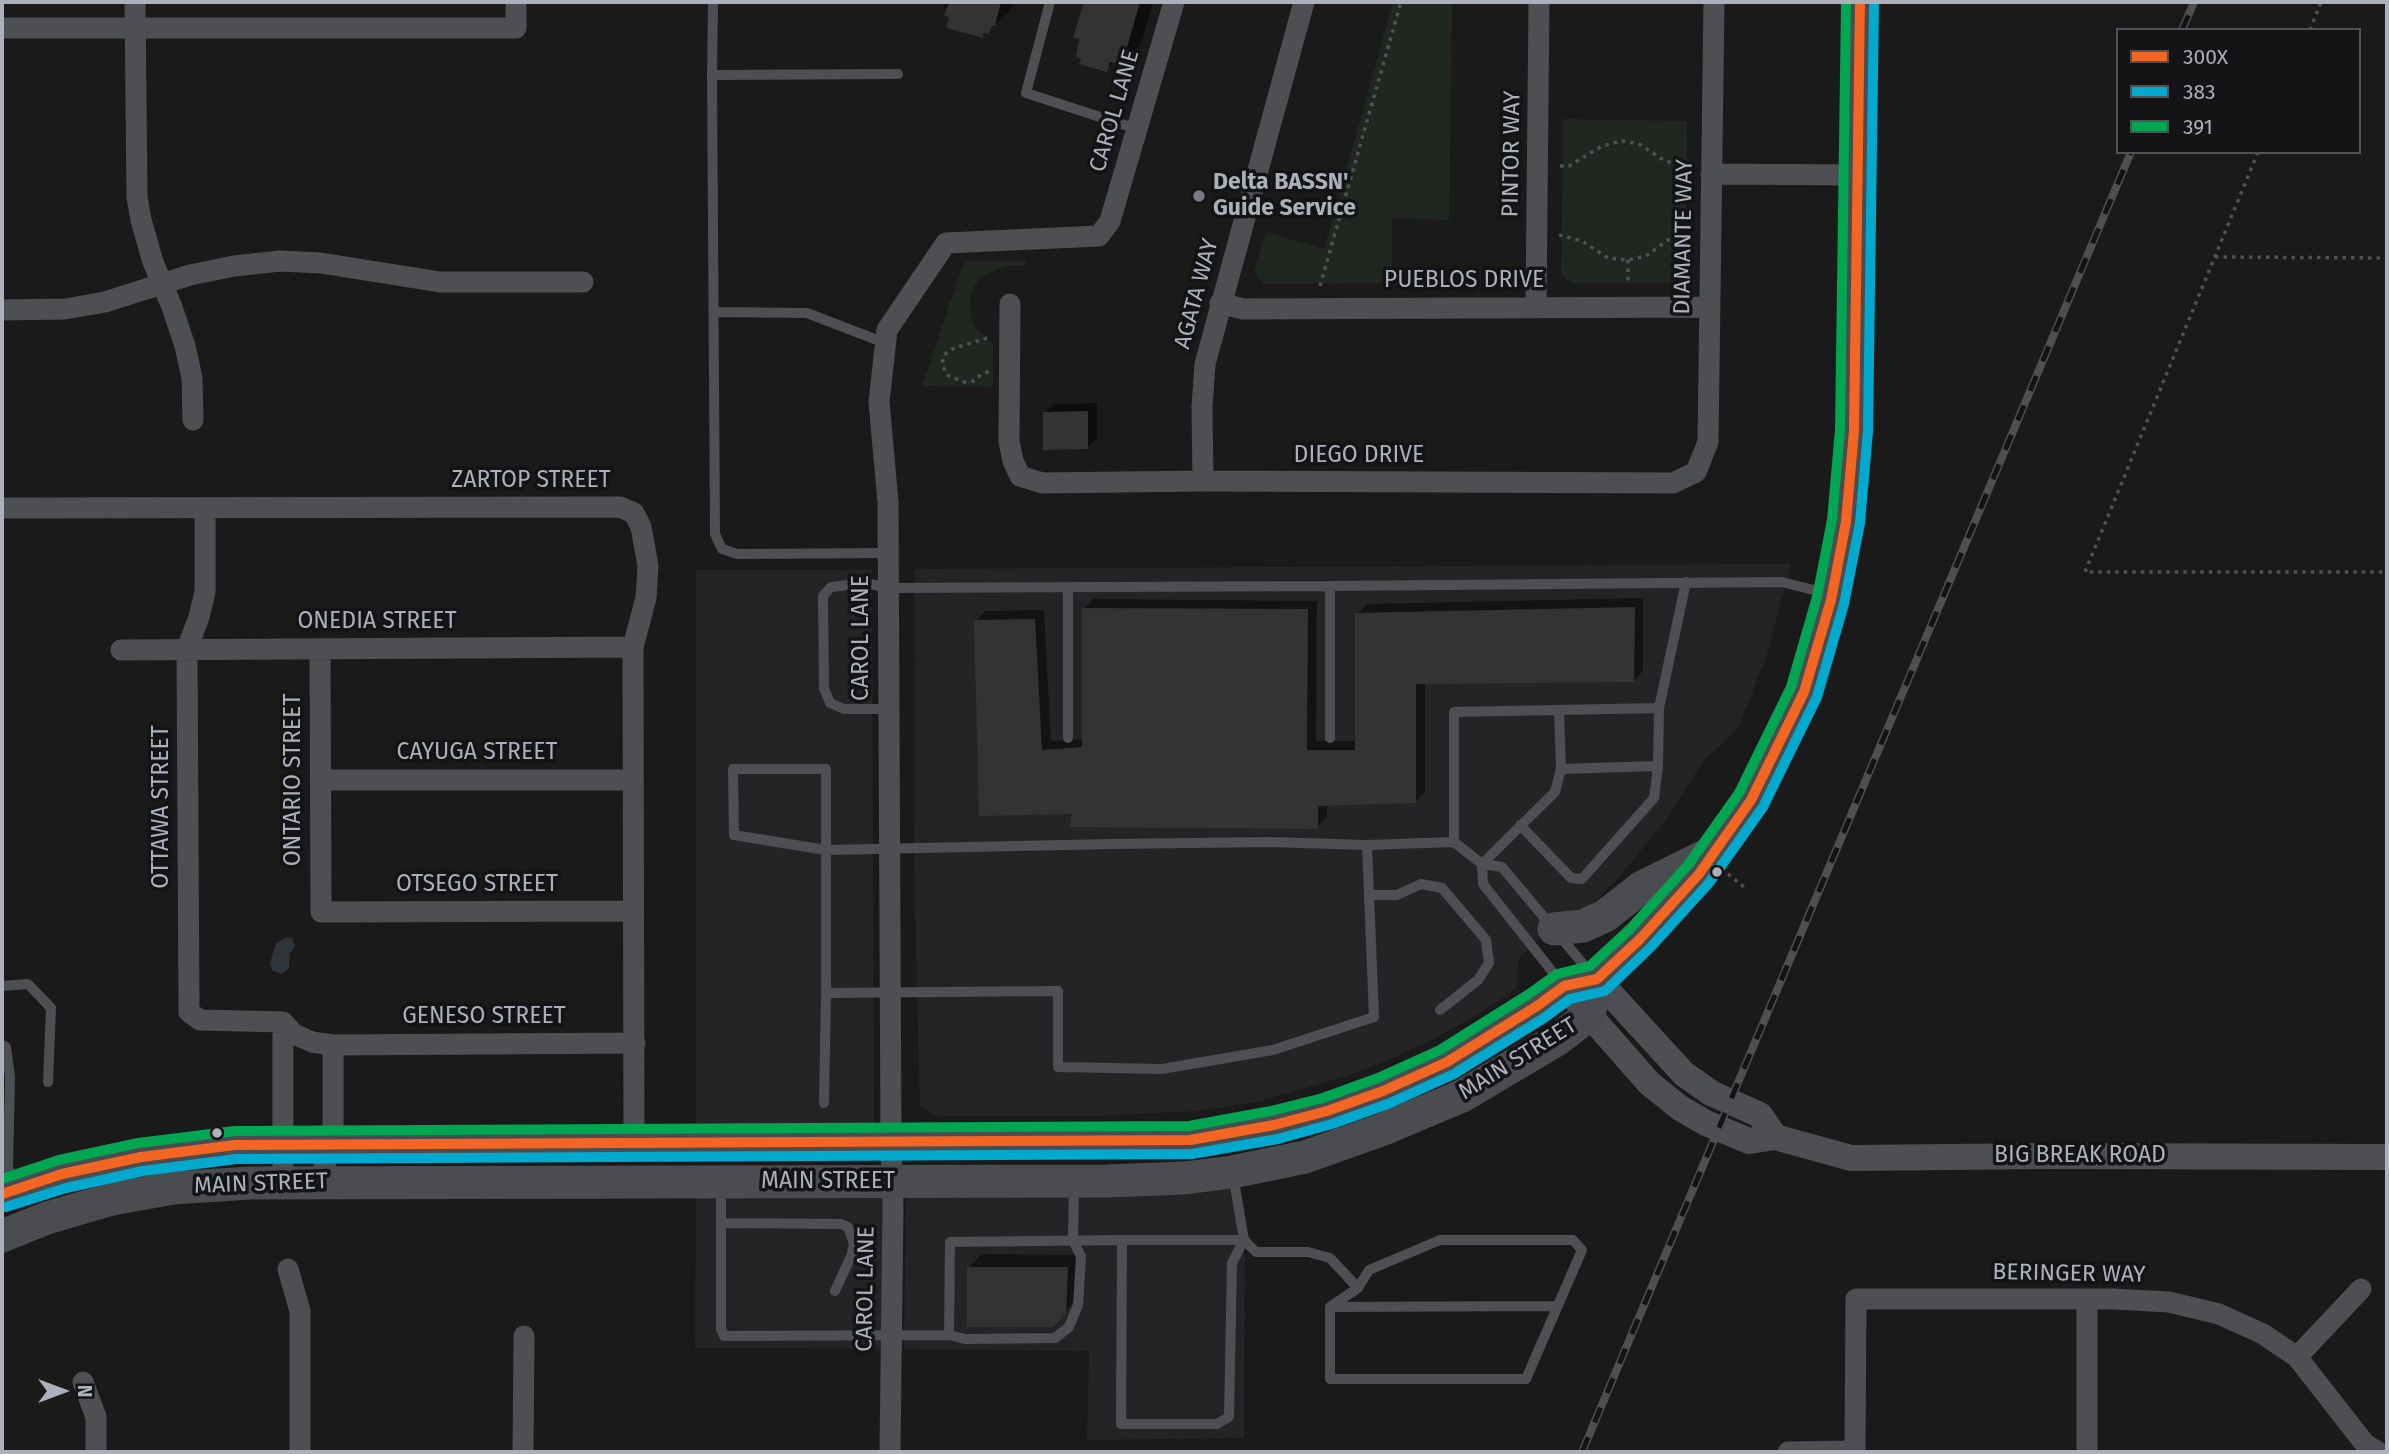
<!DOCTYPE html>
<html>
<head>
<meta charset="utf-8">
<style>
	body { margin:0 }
	#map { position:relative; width:2389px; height:1454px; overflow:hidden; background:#1a1a1a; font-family:"Fira Sans",sans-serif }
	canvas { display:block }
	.frame { position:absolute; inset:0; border:4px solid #abb0ba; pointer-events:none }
	.legend { position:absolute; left:2116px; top:28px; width:245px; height:126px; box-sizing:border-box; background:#141416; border:2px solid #505258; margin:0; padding:9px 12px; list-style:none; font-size:21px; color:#abb0ba }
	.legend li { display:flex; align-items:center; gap:14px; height:35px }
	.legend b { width:35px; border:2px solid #505258 }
	.north { position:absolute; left:28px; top:1356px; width:70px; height:70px; -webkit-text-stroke:5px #141416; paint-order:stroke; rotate:90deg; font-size:19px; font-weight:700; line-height:28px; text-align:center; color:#abb0ba }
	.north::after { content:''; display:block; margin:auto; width:24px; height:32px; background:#abb0ba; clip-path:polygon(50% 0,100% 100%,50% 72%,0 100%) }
</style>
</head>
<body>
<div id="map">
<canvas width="2389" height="1454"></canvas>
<div class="frame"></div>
<ul class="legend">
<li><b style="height:9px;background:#f26522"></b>300X</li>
<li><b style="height:9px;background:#00a9ce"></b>383</li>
<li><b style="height:9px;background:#00a651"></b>391</li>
</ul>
<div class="north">N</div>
</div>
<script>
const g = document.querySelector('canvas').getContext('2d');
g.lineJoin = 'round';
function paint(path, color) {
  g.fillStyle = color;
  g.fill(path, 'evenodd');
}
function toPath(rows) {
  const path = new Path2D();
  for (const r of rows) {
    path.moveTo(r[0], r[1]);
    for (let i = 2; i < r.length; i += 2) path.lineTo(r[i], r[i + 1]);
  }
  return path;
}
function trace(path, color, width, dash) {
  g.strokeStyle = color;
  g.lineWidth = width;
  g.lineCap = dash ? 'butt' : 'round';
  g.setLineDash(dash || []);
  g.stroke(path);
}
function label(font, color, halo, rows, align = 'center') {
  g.font = font + ' "Fira Sans",sans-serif';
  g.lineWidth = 7;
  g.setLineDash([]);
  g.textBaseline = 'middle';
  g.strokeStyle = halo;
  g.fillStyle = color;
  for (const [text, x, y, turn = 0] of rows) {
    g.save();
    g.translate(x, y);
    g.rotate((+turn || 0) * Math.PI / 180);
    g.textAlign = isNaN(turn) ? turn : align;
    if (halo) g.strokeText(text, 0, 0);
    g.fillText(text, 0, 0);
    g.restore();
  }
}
const built = toPath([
	[1791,564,1767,654,1739,726,1732,735,1704,760,1668,817,1620,876,1591,906,1567,912,1519,958,1516,989,1480,1013,1432,1040,1386,1061,1341,1078,1256,1102,1198,1111,1097,1116,942,1116,932,1114,920,1105,914,865,915,569],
	[696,570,872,570,874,1125,696,1126],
	[1229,1189,1245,1256,1244,1438,1087,1440,1089,1351,904,1349,906,1191,1141,1194],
	[887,1190,884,1349,695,1348,696,1194]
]);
const green = toPath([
	[1393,2,1452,2,1449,220,1392,218,1392,283,1264,284,1254,272,1266,232,1324,249],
	[1563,119,1687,121,1686,272,1677,283,1572,283,1561,275],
	[964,261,1027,261,1025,266,1006,266,984,275,975,285,970,296,971,318,975,328,993,344,993,387,922,386]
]);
const water = toPath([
	[288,937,293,939,295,946,290,953,289,968,282,974,272,970,270,963,276,943]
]);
const shadow = toPath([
	[945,2,1014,2,1008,13,982,36,951,16,949,8,944,7],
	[1086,2,1153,2,1141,44,1122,63,1115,61,1106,70,1081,38,1076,36],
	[1097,403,1097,438,1088,447,1045,413,1054,404],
	[1643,598,1643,671,1633,681,1425,682,1425,791,1416,801,1327,804,1327,817,1317,827,1073,813,976,621,985,611,1044,610,1051,741,1084,739,1084,609,1093,599,1317,601,1316,741,1357,741,1357,614,1367,604],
	[982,1254,1080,1255,1078,1298,1052,1325,969,1267]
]);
const building = toPath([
	[949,2,1001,2,995,26,992,26,989,34,984,33,983,38,946,28,949,17,944,16],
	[1084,2,1140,2,1122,65,1110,62,1107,72,1079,64,1081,59,1076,57,1079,39,1073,38],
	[1088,411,1088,449,1043,450,1043,412],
	[1635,607,1634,682,1416,684,1416,803,1318,806,1318,829,1070,827,1072,814,979,816,974,620,1035,619,1042,750,1082,747,1082,608,1308,609,1307,750,1355,750,1355,613],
	[967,1267,1068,1267,1066,1313,1053,1327,967,1327]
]);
const path = toPath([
	[2310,30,2321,2],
	[2258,152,2085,572,2387,572],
	[1560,166,1569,166,1602,146,1622,141,1639,144,1665,161,1690,167],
	[1559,235,1582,241,1608,258,1628,260,1646,256,1668,240,1689,237],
	[2215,257,2387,258],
	[1628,260,1628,285],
	[1320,286,1401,2],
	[987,338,952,349,944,355,942,364,947,375,964,382,974,381,982,374,990,371],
	[1728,874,1744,887]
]);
const service = toPath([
	[713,2,712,75,898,74],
	[1050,2,1026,93,1137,129],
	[712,75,715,534,722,549,737,554,888,553],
	[714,312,807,313,885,343],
	[1330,586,1782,582,1829,594],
	[889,709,844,709,830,703,824,688,823,596,831,587,866,583,889,588,1330,586,1330,738],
	[1559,711,1561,769,1658,766,1659,708,1686,582],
	[1068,738,1068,588],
	[1561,769,1555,792,1482,864,1454,842,1454,712,1659,708],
	[1520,825,1571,878,1582,879,1654,798,1658,766],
	[1369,895,1397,895,1421,884,1442,888,1486,940,1489,963,1478,980,1440,1010],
	[1562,984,1483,884,1482,864,1502,867,1593,976],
	[2,986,28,984,51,1008,48,1082],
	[826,993,1058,991,1058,1067,1162,1069,1273,1050,1374,1017,1367,845],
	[2,1045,6,1047,10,1078,8,1167,14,1185],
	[824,1103,826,993,826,769,733,769,734,835,826,850,1113,844,1269,842,1367,845,1454,842],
	[1233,1175,1244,1240,1256,1252,1308,1252,1330,1258,1358,1288,1330,1307,1330,1379,1526,1379,1582,1250,1573,1240,1440,1240,1369,1270,1358,1288],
	[721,1186,721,1329,724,1336,949,1335,950,1242,1122,1240,1244,1240,1232,1263,1229,1417,1217,1424,1121,1424,1122,1240],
	[721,1223,841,1224,848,1227,854,1243,852,1254,835,1291],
	[1330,1307,1557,1306],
	[949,1335,965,1339,1055,1338,1069,1327,1078,1305,1081,1256,1073,1241,1074,1185]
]);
const minor = toPath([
	[135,2,137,197,141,220,153,262,172,307,185,346,192,378,193,420],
	[2,28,516,28,516,2],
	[1711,174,1858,175],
	[1220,303,1243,309,1709,307],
	[1010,304,1009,441,1013,461,1020,476,1042,483,1203,481,1673,483,1696,472,1708,442,1714,2],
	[1536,306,1539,2],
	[2,310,65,309,105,302,190,275,234,266,280,261,321,263,440,282,583,282],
	[1203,481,1202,407,1205,364,1304,2],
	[2,508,620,507,634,513,641,527,648,566,646,598,633,647,634,1143],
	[205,508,205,592,199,617,187,649,189,1012,200,1020,283,1022],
	[320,649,321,912,633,911],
	[121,650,633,647],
	[321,780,633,780],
	[283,1022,294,1034,312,1042,333,1045,635,1043],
	[283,1022,283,1182],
	[319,1181,333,1143,333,1045],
	[288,1269,300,1311,300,1452],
	[2297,1357,2361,1289],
	[83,1382,96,1417,96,1452],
	[523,1452,524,1336],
	[890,1452,893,1209,891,1141,888,502,879,402,887,330,946,243,1099,236,1110,221,1174,2],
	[1788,1452,1855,1451],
	[1855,1452,1856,1299,2113,1299,2169,1302,2219,1314,2263,1334,2297,1357,2365,1444,2378,1452],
	[2087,1452,2087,1299]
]);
const tertiary = toPath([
	[1597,979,1684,1074,1711,1093,1760,1115,1775,1137],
	[1577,1001,1649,1083,1680,1108,1706,1123,1749,1141,1775,1137,1851,1158,2047,1156,2387,1157]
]);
const primary = toPath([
	[1554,929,1583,926,1605,916,1642,887,1709,854],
	[2,1194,62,1174,141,1157,235,1145,1190,1140,1274,1125,1327,1111,1383,1091,1447,1062,1537,1006,1564,986,1597,979,1640,939,1699,874,1751,800,1804,692,1831,600,1846,522,1854,431,1860,2],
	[2,1236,47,1218,112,1199,173,1188,250,1183,1107,1181,1184,1178,1232,1172,1305,1157,1381,1130,1462,1096,1558,1039,1589,1015,1597,979]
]);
const rail = toPath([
	[2182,30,2194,2],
	[1582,1452,2131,152]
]);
const bus1 = toPath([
	[2,1194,62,1174,141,1157,235,1145,1190,1140,1274,1125,1327,1111,1383,1091,1447,1062,1537,1006,1564,986,1597,979,1640,939,1699,874,1751,800,1804,692,1831,600,1846,522,1854,431,1860,2]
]);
const bus2 = toPath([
	[6,1207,66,1188,143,1171,236,1159,1192,1154,1278,1139,1332,1124,1388,1104,1454,1074,1544,1018,1570,999,1605,991,1650,948,1709,883,1763,807,1817,697,1844,604,1860,523,1868,431,1874,2]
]);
const bus3 = toPath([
	[2,1179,59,1160,138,1143,235,1131,1189,1126,1271,1111,1323,1098,1378,1078,1440,1050,1529,994,1557,974,1590,966,1630,929,1688,865,1739,793,1791,687,1817,597,1832,520,1840,430,1846,2]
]);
const markers = [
	[1199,196,7,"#787c82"],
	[1717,872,6,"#abb0ba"],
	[217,1133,6,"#abb0ba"]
];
const streetNames = [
	["CAROL LANE",1115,111,-74],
	["PINTOR WAY",1512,154,-89],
	["DIAMANTE WAY",1684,237,-89],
	["PUEBLOS DRIVE",1464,281],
	["AGATA WAY",1197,294,-75],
	["DIEGO DRIVE",1359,456],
	["ZARTOP STREET",531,481],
	["ONEDIA STREET",377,622],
	["CAROL LANE",862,638,-90],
	["CAYUGA STREET",477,753],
	["ONTARIO STREET",294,780,-90],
	["OTTAWA STREET",162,807,-90],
	["OTSEGO STREET",477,885],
	["GENESO STREET",484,1017],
	["MAIN STREET",1518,1059,-32],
	["BIG BREAK ROAD",2080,1156],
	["MAIN STREET",828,1182],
	["MAIN STREET",261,1184,-2],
	["BERINGER WAY",2069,1274,1],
	["CAROL LANE",866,1289,-89]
];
const poiNames = [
	["Delta BASSN'",1213,183],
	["Guide Service",1213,209]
];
paint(built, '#242426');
paint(green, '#202720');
paint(water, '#2d353b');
paint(shadow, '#0007');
paint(building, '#333334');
trace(path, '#505154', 3.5, [3.5, 5]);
trace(service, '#4e4f53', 10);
trace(minor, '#4e4f53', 21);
trace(tertiary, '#4e4f53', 26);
trace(primary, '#4b4c4f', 33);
trace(rail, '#4e4f51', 8);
trace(rail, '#141416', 5, [16]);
trace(bus1, '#f26522', 10);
trace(bus2, '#00a9ce', 10);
trace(bus3, '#00a651', 10);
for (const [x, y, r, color] of markers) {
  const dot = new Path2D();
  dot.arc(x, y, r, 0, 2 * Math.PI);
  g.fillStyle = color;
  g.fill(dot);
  trace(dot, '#141416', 2.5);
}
label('23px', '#abb0ba', '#141416', streetNames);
label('bold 23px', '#abb0ba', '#141416', poiNames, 'left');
</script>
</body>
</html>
